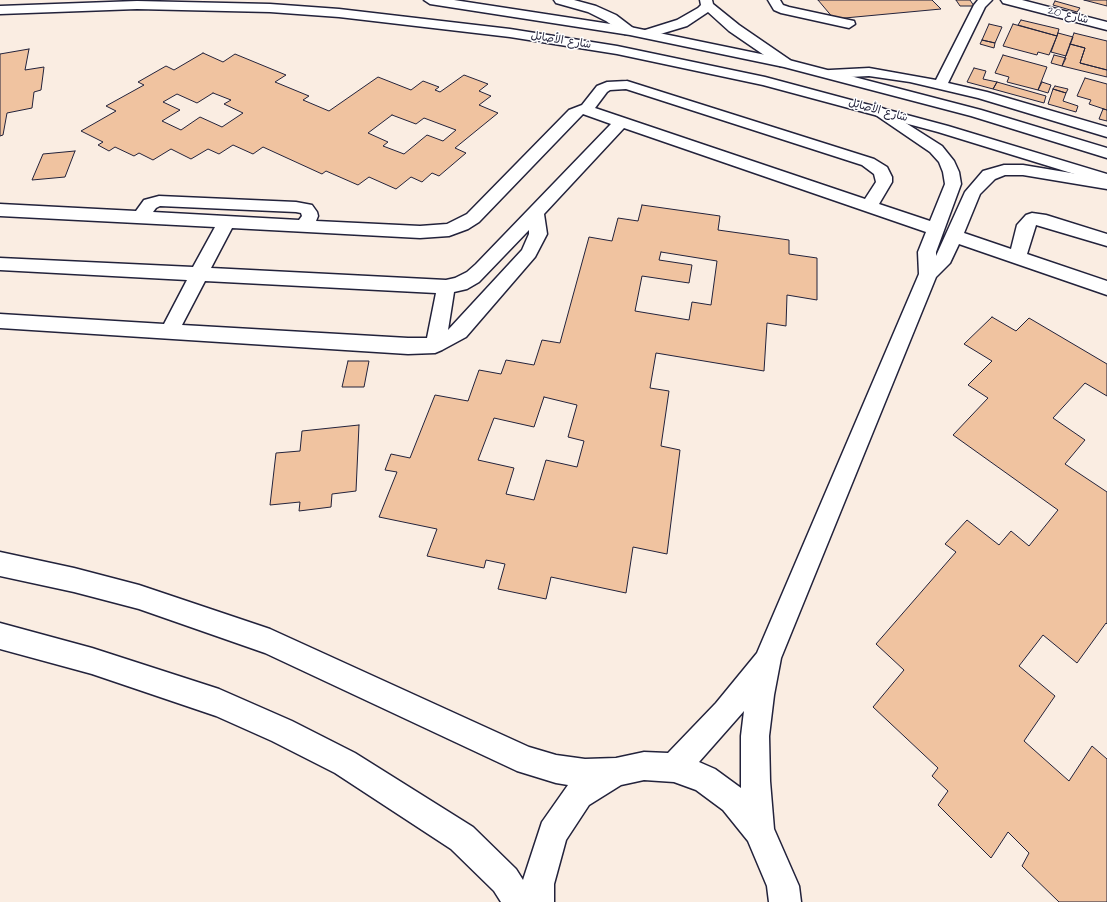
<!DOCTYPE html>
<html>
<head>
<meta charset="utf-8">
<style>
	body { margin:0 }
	canvas { display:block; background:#faede2 }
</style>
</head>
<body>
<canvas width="1107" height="902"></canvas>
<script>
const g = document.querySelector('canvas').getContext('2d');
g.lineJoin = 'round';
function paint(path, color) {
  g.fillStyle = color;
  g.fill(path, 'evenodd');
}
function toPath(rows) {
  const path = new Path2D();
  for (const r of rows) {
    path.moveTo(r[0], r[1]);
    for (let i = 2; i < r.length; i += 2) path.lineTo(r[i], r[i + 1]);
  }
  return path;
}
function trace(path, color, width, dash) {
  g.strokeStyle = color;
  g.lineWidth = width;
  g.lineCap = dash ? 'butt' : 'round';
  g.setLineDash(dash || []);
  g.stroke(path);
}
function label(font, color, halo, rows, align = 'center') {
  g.font = font + ' "Architects Daughter","Playpen Sans Arabic",sans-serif';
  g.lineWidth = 3;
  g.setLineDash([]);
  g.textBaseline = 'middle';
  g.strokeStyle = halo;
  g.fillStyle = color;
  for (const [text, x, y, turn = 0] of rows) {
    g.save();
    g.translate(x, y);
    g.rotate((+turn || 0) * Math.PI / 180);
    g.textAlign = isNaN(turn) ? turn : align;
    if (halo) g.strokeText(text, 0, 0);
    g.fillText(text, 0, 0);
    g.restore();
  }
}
const building = toPath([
	[818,0,932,0,941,9,834,19,818,0],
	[956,0,970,0,974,6,960,6,956,0],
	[1084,0,1107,0,1107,6,1084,0],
	[1055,1,1080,8,1077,12,1053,5,1055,1],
	[1021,20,1059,29,1057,36,1018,25,1021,20],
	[989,24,1002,27,995,43,982,40,989,24],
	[1013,24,1057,36,1049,55,1038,52,1037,55,1003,46,1013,24],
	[1058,33,1073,37,1066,56,1051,52,1058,33],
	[1074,33,1107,41,1107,70,1080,63,1085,48,1070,44,1074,33],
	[982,40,995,43,994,48,980,44,982,40],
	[1070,44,1085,48,1080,63,1107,70,1107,77,1062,66,1070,44],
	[29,49,25,70,44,67,41,90,34,92,32,108,7,113,3,135,0,136,0,54,29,49],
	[203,53,223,62,235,54,286,75,275,82,309,96,303,100,329,111,378,77,411,90,423,81,439,87,435,90,440,92,464,75,488,84,479,91,491,96,479,105,498,113,455,148,466,153,439,176,432,173,422,182,411,177,396,189,369,177,358,185,326,171,322,174,263,147,253,154,233,145,219,154,208,149,191,159,171,149,153,160,139,153,134,156,115,147,109,151,98,145,103,142,81,131,116,111,106,106,144,85,138,82,166,66,174,70,203,53],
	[213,93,231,100,224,104,243,113,222,127,200,117,181,130,162,121,180,110,163,102,177,94,197,103,213,93],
	[392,115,416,124,424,118,456,130,443,141,427,135,404,154,383,146,388,142,368,133,392,115],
	[1003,55,1047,67,1038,90,1007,82,1009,77,995,73,1003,55],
	[1054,55,1066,58,1062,66,1051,63,1054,55],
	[974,68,986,71,983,79,997,82,993,89,967,82,974,68],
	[1085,78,1107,84,1107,110,1089,104,1091,100,1077,96,1085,78],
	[997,82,1046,96,1044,103,993,89,997,82],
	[1042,82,1051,85,1048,93,1038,90,1042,82],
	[1055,86,1068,89,1066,93,1053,89,1055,86],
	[1053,89,1066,93,1063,101,1078,106,1076,112,1048,104,1053,89],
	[1103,109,1107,110,1107,121,1099,119,1103,109],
	[75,151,65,177,32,180,43,154,75,151],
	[642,205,720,216,718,230,789,240,789,254,817,258,817,300,787,295,786,326,767,323,764,371,656,353,650,388,669,391,661,446,680,450,667,554,633,547,626,593,551,577,546,599,498,589,505,564,486,560,484,568,427,556,437,529,379,517,397,472,385,470,391,454,410,458,435,395,468,401,479,370,501,374,506,360,534,365,542,340,560,343,589,237,612,241,618,218,638,221,642,205],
	[661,252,717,261,711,305,692,302,689,320,635,311,642,276,689,283,692,265,659,260,661,252],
	[544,397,577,405,568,437,584,441,577,467,546,460,534,500,506,494,514,468,478,460,494,418,534,427,544,397],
	[992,317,1016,331,1029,318,1107,364,1107,396,1085,383,1053,418,1085,440,1065,464,1107,492,1107,624,1106,623,1077,663,1043,635,1019,666,1055,696,1024,741,1069,781,1092,746,1107,759,1107,902,1059,902,1022,866,1029,853,1008,832,991,858,938,805,948,791,932,776,938,768,873,707,904,670,876,644,956,552,945,544,967,520,999,545,1011,531,1029,546,1058,510,953,435,988,398,968,385,992,361,964,344,992,317],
	[348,361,369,361,364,387,342,387,348,361],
	[359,425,356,491,332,494,331,507,299,511,300,502,270,505,276,453,300,451,302,431,359,425]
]);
const minor = toPath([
	[554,0,574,0,596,6,616,15,637,31,635,34,625,34,606,21,588,12,556,3,554,0],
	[700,0,712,0,713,4,739,25,790,60,792,63,790,66,780,66,729,31,708,12,687,26,647,38,640,34,642,31,677,20,698,8,701,5,700,0],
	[768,0,780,0,783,5,789,7,854,21,855,24,849,28,781,13,774,10,768,0],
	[978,0,992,0,985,7,948,83,987,92,1107,127,1107,137,978,98,910,82,869,76,830,78,825,77,823,74,825,71,830,70,869,68,936,80,974,5,978,0],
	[1001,0,1022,0,1107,22,1107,30,1003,3,1001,0],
	[627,81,874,159,887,167,892,177,892,182,879,204,930,221,945,184,943,172,939,162,930,152,867,109,869,106,879,106,942,146,954,161,959,172,961,184,936,252,936,256,965,192,983,171,1004,165,1023,165,1107,179,1107,189,1023,175,1005,175,995,179,980,194,964,233,1011,249,1017,225,1026,215,1032,213,1046,215,1107,234,1107,246,1036,225,1027,254,1107,281,1107,295,959,244,950,263,936,277,781,658,774,695,769,736,770,781,774,829,799,886,801,902,769,902,767,886,748,841,723,810,696,790,674,782,644,780,621,785,589,805,566,840,554,884,554,902,501,902,494,891,451,849,335,773,272,741,216,716,92,674,0,649,0,623,92,648,219,689,292,721,355,753,473,827,516,869,523,880,542,822,568,785,556,783,517,771,265,653,139,609,74,592,0,576,0,552,74,568,139,585,270,629,529,747,556,755,585,759,616,758,644,752,668,753,716,703,757,653,919,274,918,252,926,232,624,128,544,214,547,234,535,257,466,337,442,350,435,353,408,354,0,328,0,314,164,324,187,280,0,270,0,258,193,267,215,227,0,216,0,204,136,211,144,200,159,196,296,202,312,205,317,212,318,216,316,221,420,226,447,224,467,214,569,110,582,105,597,86,607,82,627,81],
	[626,89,862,165,874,174,876,182,865,199,595,108,607,92,610,90,626,89],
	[583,114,611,124,476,264,467,272,455,278,446,280,211,268,232,228,420,238,449,236,468,229,479,222,583,114],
	[160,206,296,212,301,213,302,216,299,220,153,212,156,208,160,206],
	[529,230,529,234,522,250,448,330,454,292,467,289,479,282,529,230],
	[205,281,436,293,427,338,408,338,182,325,205,281],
	[744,711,741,736,741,788,715,769,699,762,744,711]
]);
const major = toPath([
	[424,0,454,0,630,27,785,59,981,110,1107,148,1107,158,971,116,784,67,630,35,430,4,424,0],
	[137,1,270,4,339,9,510,29,617,46,765,77,948,126,1107,174,1107,184,938,132,763,85,617,54,510,37,339,17,270,12,137,9,0,14,0,6,137,1]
]);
const farStreetnames = [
	["شارع 20",1068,16,14],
	["شارع الأصايل",561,41,9],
	["شارع الأصايل",878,111,15]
];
paint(building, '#f0c3a0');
trace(building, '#22223b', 1);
trace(minor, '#22223b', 3);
trace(major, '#22223b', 3);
paint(minor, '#fff');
paint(major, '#fff');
label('11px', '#22223b', '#fff', farStreetnames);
</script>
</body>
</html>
